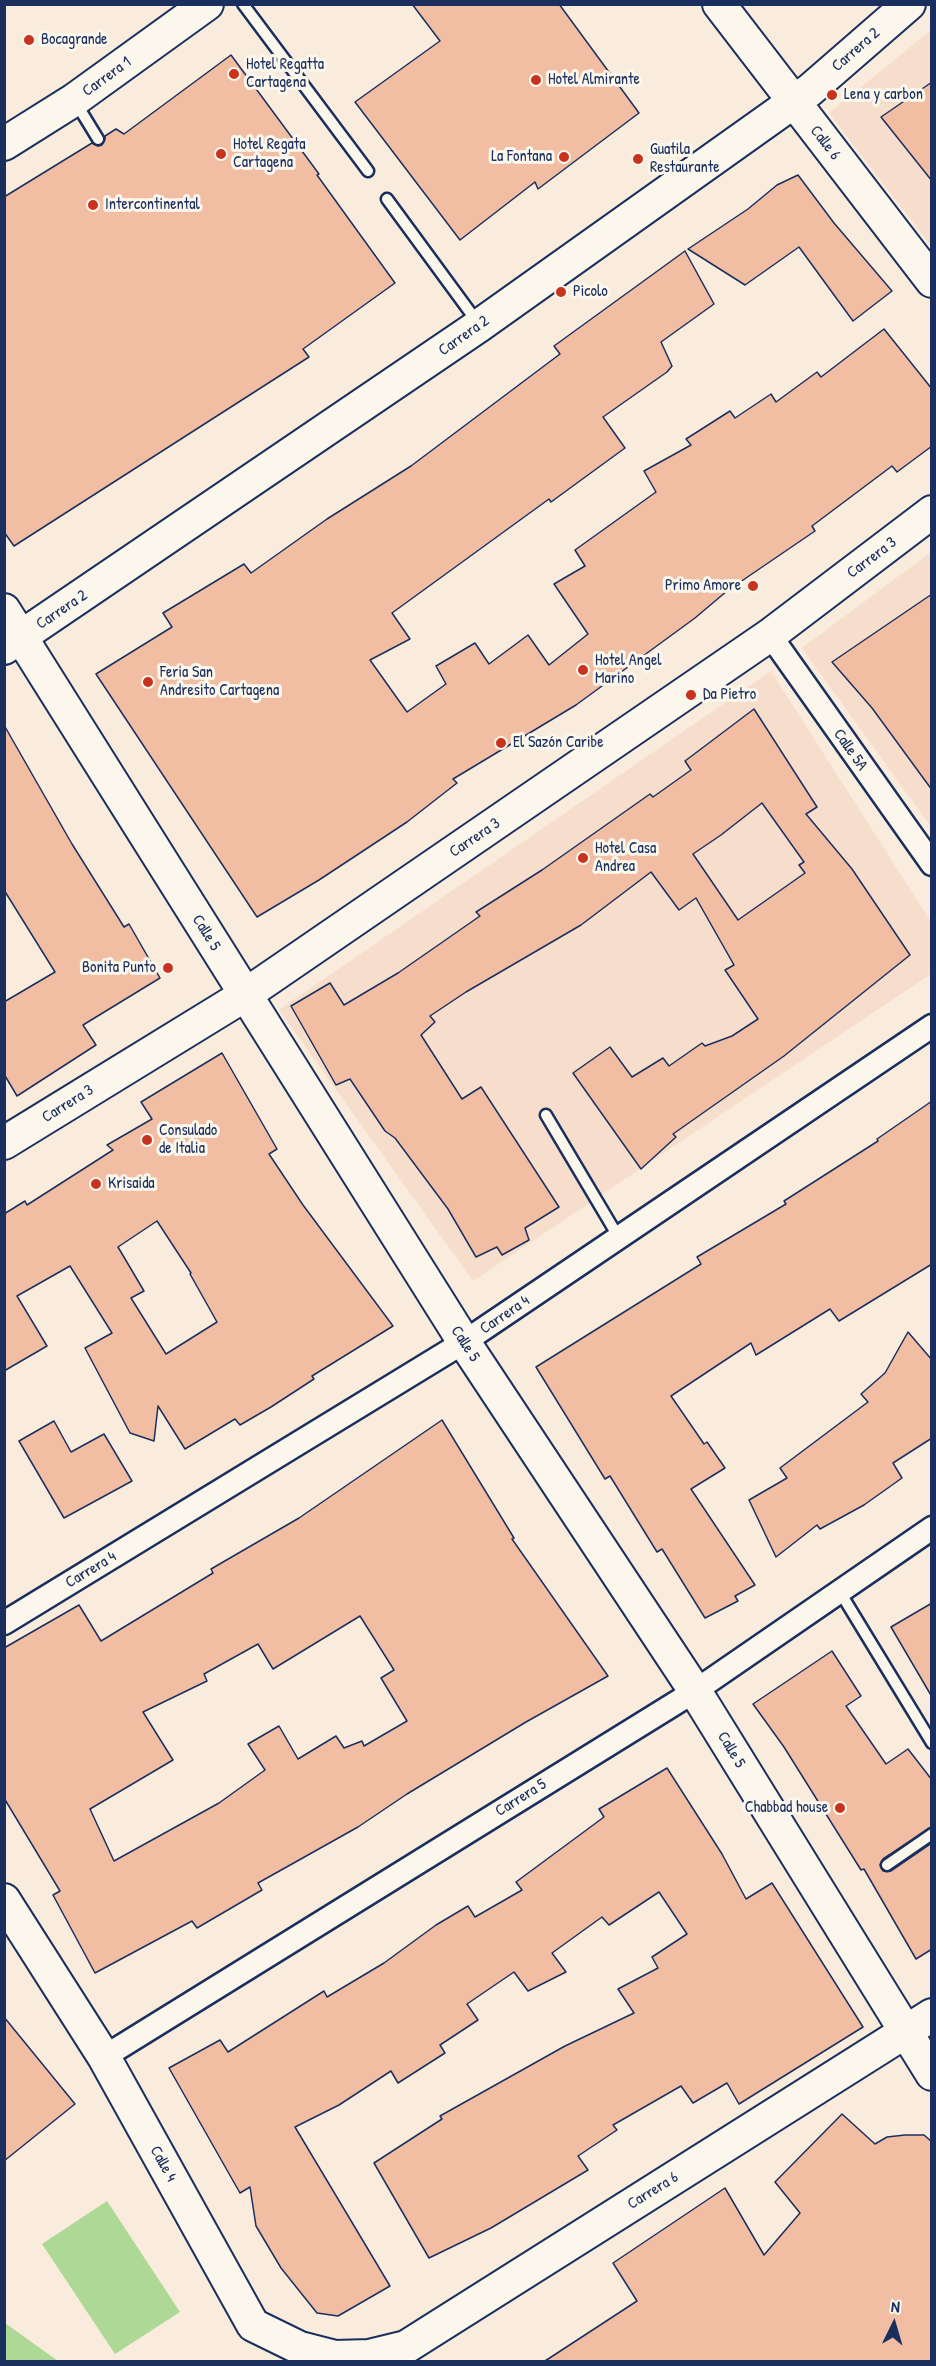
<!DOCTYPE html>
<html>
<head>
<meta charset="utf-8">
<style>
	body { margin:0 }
	#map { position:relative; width:936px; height:2366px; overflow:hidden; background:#f9ecdd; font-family:"Patrick Hand",sans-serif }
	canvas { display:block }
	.frame { position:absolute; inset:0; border:6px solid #1b2f5e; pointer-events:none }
	.north { position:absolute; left:864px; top:2294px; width:60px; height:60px; -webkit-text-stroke:4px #fbf7ec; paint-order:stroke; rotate:5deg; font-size:16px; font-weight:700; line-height:24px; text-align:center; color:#1b2f5e }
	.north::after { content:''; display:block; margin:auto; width:21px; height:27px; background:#1b2f5e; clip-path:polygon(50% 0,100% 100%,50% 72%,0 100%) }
</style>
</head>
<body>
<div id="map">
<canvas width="936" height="2366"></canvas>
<div class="frame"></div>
<div class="north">N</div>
</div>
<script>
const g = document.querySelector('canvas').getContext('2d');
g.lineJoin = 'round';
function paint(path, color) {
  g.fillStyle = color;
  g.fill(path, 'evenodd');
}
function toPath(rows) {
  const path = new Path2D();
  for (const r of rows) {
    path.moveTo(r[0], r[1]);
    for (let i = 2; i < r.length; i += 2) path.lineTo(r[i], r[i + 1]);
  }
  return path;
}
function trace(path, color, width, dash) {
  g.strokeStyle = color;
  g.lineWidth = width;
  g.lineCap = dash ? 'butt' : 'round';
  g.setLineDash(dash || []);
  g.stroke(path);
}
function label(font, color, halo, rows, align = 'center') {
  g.font = font + ' "Patrick Hand",sans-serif';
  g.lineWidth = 6;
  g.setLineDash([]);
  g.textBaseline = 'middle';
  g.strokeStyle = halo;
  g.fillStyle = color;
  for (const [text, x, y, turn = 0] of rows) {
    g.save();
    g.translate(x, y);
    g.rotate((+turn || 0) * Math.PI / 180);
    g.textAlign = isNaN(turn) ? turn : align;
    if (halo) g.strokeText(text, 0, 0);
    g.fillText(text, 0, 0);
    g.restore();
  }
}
const built = toPath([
	[931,30,931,246,829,113],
	[931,552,931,827,802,648],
	[771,671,931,922,931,974,473,1281,279,1010]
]);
const green = toPath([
	[107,2201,180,2312,115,2354,42,2244],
	[4,2323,5,2323,58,2361,5,2361]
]);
const building = toPath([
	[412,4,559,4,639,113,538,189,535,182,460,240,355,102,440,41,412,4],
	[231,55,319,174,317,175,395,283,303,349,309,357,14,546,4,532,4,197,92,143,98,146,102,145,105,139,105,136,116,129,124,134,231,55],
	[932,82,932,181,881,117,932,82],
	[798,175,834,223,892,291,853,321,799,247,745,285,688,249,748,209,777,185,798,175],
	[685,251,714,304,661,342,672,366,667,372,603,417,625,448,551,502,549,499,392,613,410,639,370,660,407,712,446,684,436,666,475,643,489,664,528,635,549,665,588,634,554,584,585,566,575,550,656,492,644,471,691,445,686,439,730,411,735,418,771,394,776,402,817,372,821,377,884,329,932,389,932,446,897,472,892,466,812,526,815,531,727,591,695,618,576,705,453,779,457,783,407,822,319,880,257,917,96,674,172,627,163,613,244,564,251,573,327,519,411,466,560,354,554,346,685,251],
	[932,594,932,790,872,708,832,662,932,594],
	[754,709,817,807,806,814,852,869,910,955,784,1056,673,1134,676,1137,641,1169,573,1073,610,1047,632,1077,663,1058,669,1066,702,1043,705,1046,732,1036,758,1019,725,970,734,965,696,898,679,910,651,872,581,925,466,992,430,1016,435,1022,421,1035,462,1099,481,1087,559,1207,525,1228,529,1240,502,1255,497,1247,476,1257,448,1209,395,1138,385,1131,350,1079,336,1085,291,1006,330,983,344,1005,398,973,480,916,476,912,542,870,650,794,653,797,691,770,685,761,754,709],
	[762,803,804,862,799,865,805,873,738,920,693,854,721,835,762,803],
	[4,725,72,844,124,927,129,924,160,978,83,1025,96,1045,17,1096,4,1074,4,1002,55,972,4,890,4,725],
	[222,1053,277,1149,269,1154,303,1205,393,1326,312,1376,314,1379,271,1407,240,1425,235,1419,185,1449,158,1406,154,1441,130,1433,85,1348,112,1333,70,1266,17,1296,47,1346,4,1371,4,1214,25,1201,27,1205,113,1150,107,1145,152,1119,141,1102,222,1053],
	[157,1221,191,1273,190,1274,217,1322,166,1354,131,1298,144,1291,118,1247,157,1221],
	[932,1101,932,1264,839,1321,830,1309,756,1355,751,1343,671,1396,704,1444,707,1442,725,1468,691,1489,755,1585,735,1596,738,1601,705,1618,662,1549,657,1552,610,1476,605,1479,536,1367,701,1264,697,1257,786,1204,784,1201,878,1141,877,1139,932,1101],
	[908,1332,932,1360,932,1438,893,1463,902,1478,864,1505,820,1529,817,1525,776,1557,749,1500,787,1478,780,1468,868,1402,861,1394,885,1373,908,1332],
	[442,1420,514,1538,512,1539,608,1676,526,1722,407,1794,358,1827,258,1883,262,1890,197,1928,192,1921,95,1973,53,1895,60,1891,4,1798,4,1648,79,1605,101,1641,213,1573,211,1569,299,1518,442,1420],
	[360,1616,394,1670,381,1678,407,1721,364,1746,362,1741,344,1748,336,1736,298,1759,279,1726,248,1744,265,1770,219,1803,114,1861,90,1809,173,1760,143,1712,207,1681,204,1674,258,1644,273,1669,360,1616],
	[54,1421,71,1452,104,1434,132,1481,64,1518,19,1441,54,1421],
	[932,1603,932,1697,891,1627,932,1603],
	[832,1651,861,1696,846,1706,886,1764,908,1749,932,1780,932,1827,883,1859,880,1865,883,1871,891,1871,932,1843,932,1949,916,1959,864,1869,861,1870,784,1747,753,1704,832,1651],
	[667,1768,722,1854,746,1899,772,1883,863,2027,739,2104,727,2083,693,2103,681,2086,613,2125,617,2130,578,2156,588,2170,491,2228,429,2258,374,2163,442,2119,440,2116,565,2046,634,2013,618,1989,658,1968,652,1957,687,1934,659,1892,609,1925,602,1917,552,1953,566,1972,528,1991,514,1972,467,2004,478,2020,440,2045,445,2053,398,2083,391,2071,339,2105,295,2127,390,2286,338,2316,317,2313,281,2268,256,2226,250,2187,240,2193,169,2068,220,2040,228,2052,324,1991,327,1997,384,1963,436,1925,468,1906,475,1917,522,1890,516,1882,604,1817,599,1809,667,1768],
	[4,2017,75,2104,4,2161,4,2017],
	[842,2114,875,2144,887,2137,905,2135,924,2135,932,2142,932,2361,545,2361,637,2301,613,2263,725,2188,764,2255,800,2213,775,2182,842,2114]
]);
const lane = toPath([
	[243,4,368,171],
	[76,103,98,139],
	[387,199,478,323],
	[546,1115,619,1238],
	[840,1592,932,1743],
	[887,1865,932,1834]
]);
const street = toPath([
	[770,635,932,864],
	[4,1623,464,1342,932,1026],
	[104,2057,695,1691,932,1528]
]);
const secondary = toPath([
	[719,4,932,281],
	[4,144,74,100,207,4],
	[4,610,464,1342,695,1691,932,2074],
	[4,648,480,325,778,113,810,90,909,4],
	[4,1143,245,995,770,635,932,512],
	[4,1900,104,2057,253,2325,300,2348,335,2357,369,2356,406,2347,932,2015]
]);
const markers = [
	[29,40,6,"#c8321e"],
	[234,74,6,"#c8321e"],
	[536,80,6,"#c8321e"],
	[832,95,6,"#c8321e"],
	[221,154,6,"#c8321e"],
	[564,157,6,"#c8321e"],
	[638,159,6,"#c8321e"],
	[93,205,6,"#c8321e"],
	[561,292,6,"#c8321e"],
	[753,586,6,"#c8321e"],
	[583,670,6,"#c8321e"],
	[148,682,6,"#c8321e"],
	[691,695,6,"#c8321e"],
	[501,743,6,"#c8321e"],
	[583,858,6,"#c8321e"],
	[168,968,6,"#c8321e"],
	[147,1140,6,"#c8321e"],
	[96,1184,6,"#c8321e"],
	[840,1808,6,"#c8321e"]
];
const poiNames = [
	["Bocagrande",41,40],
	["Hotel Regatta",246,65],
	["Cartagena",246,83],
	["Hotel Almirante",548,80],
	["Lena y carbon",844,95],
	["Hotel Regata",233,145],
	["Cartagena",233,163],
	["Guatila",650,150],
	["Restaurante",650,168],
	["La Fontana",552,157,"right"],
	["Intercontinental",105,205],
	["Picolo",573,292],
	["Primo Amore",741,586,"right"],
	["Hotel Angel",595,661],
	["Marino",595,679],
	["Feria San",160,673],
	["Andresito Cartagena",160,691],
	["Da Pietro",703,695],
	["El Sazón Caribe",513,743],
	["Hotel Casa",595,849],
	["Andrea",595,867],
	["Bonita Punto",156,968,"right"],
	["Consulado",159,1131],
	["de Italia",159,1149],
	["Krisaida",108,1184],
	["Chabbad house",828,1808,"right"]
];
const streetNames = [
	["Carrera 2",856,50,-41],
	["Carrera 1",107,77,-36],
	["Calle 6",825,143,52],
	["Carrera 2",464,336,-35],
	["Carrera 3",872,558,-37],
	["Carrera 2",62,610,-34],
	["Calle 5A",850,750,55],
	["Carrera 3",475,838,-34],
	["Calle 5",206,933,58],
	["Carrera 3",68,1104,-32],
	["Carrera 4",505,1315,-34],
	["Calle 5",465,1344,57],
	["Carrera 4",91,1570,-31],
	["Calle 5",731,1750,59],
	["Carrera 5",521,1798,-32],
	["Calle 4",163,2164,61],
	["Carrera 6",653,2191,-32]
];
paint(built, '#f7decc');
paint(green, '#add896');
paint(building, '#f1bea3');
trace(building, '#1b2f5e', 1.5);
trace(lane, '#1b2f5e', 15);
trace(street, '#1b2f5e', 27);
trace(secondary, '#1b2f5e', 36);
trace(lane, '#fbf7ec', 10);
trace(street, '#fbf7ec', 22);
trace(secondary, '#fbf7ec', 32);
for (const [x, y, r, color] of markers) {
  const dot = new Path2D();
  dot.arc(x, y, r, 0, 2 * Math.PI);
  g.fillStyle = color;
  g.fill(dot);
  trace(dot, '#fbf7ec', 2);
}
label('16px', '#1b2f5e', '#fbf7ec', poiNames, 'left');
label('16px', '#1b2f5e', '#fbf7ec', streetNames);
</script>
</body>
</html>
